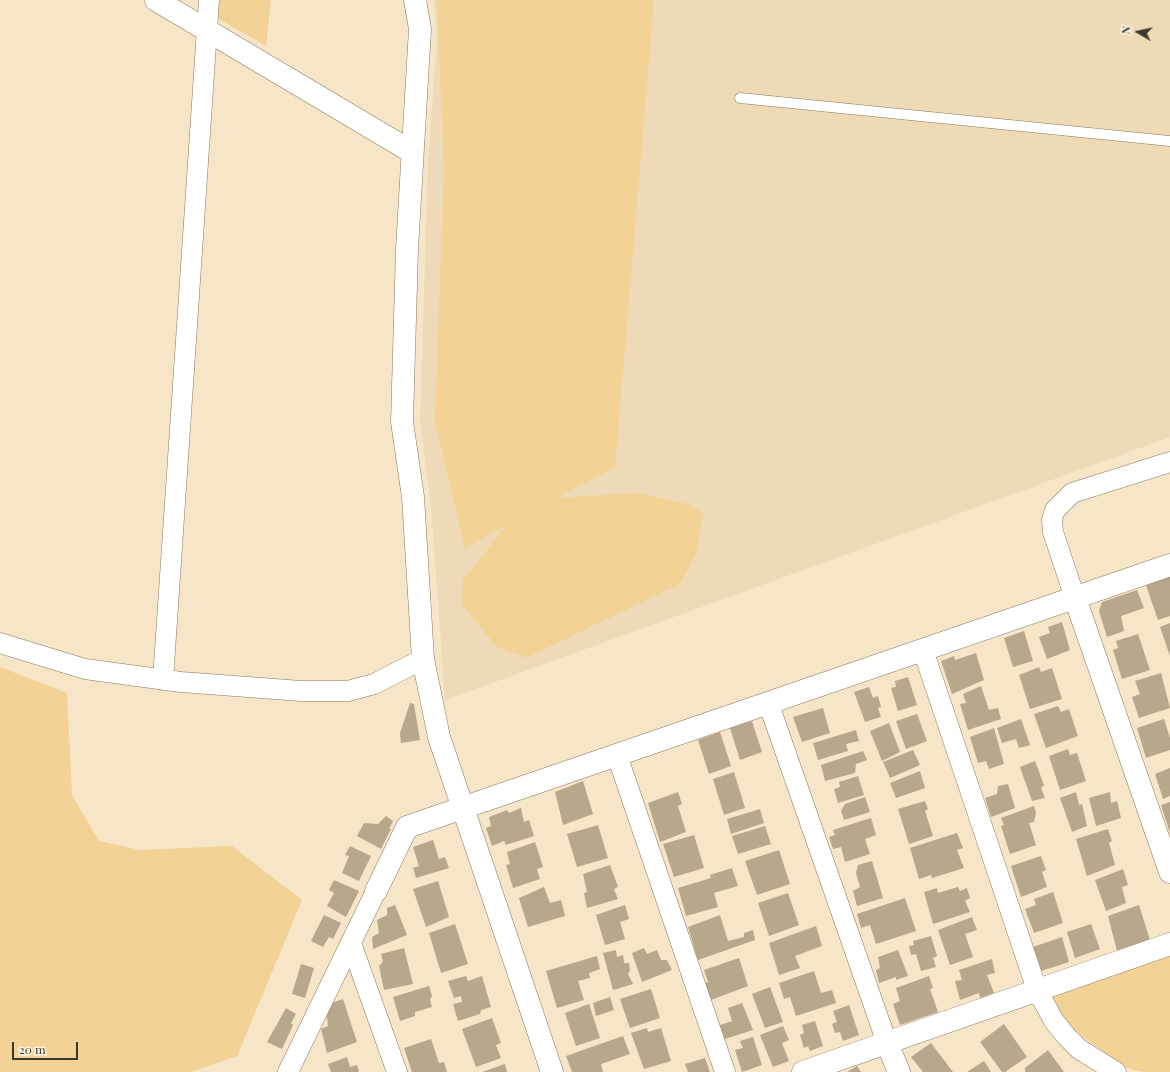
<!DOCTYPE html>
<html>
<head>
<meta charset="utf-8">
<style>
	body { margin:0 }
	#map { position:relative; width:1170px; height:1072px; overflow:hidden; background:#f6e5c7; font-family:"Playfair Display",serif }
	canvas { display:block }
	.north { position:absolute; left:1118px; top:12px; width:40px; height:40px; -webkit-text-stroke:3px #fdf3e1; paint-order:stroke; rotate:279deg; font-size:11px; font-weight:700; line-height:16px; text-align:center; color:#3d372b }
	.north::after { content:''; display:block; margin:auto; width:14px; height:18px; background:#3d372b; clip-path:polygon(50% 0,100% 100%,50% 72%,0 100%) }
	.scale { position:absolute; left:12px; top:1042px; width:66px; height:18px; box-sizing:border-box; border:2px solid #3d372b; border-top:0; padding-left:5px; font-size:12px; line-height:14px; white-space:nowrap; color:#3d372b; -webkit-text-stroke:3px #fdf3e1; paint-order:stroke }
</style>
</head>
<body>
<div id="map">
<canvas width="1170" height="1072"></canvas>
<div class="north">N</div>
<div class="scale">20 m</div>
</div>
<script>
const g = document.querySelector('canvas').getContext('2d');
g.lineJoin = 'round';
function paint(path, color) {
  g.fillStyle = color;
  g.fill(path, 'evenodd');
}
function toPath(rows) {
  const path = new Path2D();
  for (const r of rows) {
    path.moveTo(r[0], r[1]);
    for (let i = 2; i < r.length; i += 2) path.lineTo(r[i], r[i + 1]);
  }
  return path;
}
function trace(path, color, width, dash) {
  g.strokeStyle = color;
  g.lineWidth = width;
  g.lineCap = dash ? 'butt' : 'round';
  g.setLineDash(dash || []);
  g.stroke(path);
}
const built = toPath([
	[434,0,1170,0,1170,437,445,700,431,505,420,422,428,163,437,37]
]);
const green = toPath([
	[215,0,271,0,266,46,214,16],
	[437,0,654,0,615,467,557,498,636,493,688,504,703,513,696,553,680,584,526,658,496,646,462,604,463,580,506,526,465,548,435,421,444,171],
	[0,667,67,693,72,795,99,841,140,850,232,846,302,900,237,1056,191,1072,0,1072],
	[1170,956,1170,1072,1144,1072,1130,1069,1090,1042,1064,1022,1050,998]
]);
const building = toPath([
	[1170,576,1170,616,1158,620,1146,585],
	[1137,590,1144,608,1121,616,1124,631,1107,637,1099,611,1102,602],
	[1062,622,1070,650,1047,659,1039,637,1050,633,1048,627],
	[1170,623,1170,656,1160,627],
	[1024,631,1033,661,1013,667,1004,638],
	[1138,634,1150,670,1122,679,1113,650,1118,648,1116,641],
	[976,653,984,680,952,694,941,661,954,656,955,660],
	[1039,667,1041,672,1052,668,1062,699,1030,709,1019,675],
	[1161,673,1170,708,1139,718,1132,697,1140,694,1135,681],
	[908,677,917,705,898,711,891,688,896,687,895,681],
	[981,686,989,710,998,708,1001,719,968,730,960,704,966,703,963,694],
	[869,687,873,698,878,696,881,707,878,708,881,717,865,722,854,692],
	[410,703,414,704,420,740,401,743,400,733],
	[1058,706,1061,712,1069,709,1078,736,1046,748,1034,714],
	[823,708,830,733,802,742,793,717],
	[917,714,927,741,906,749,896,721],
	[1021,719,1030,745,1019,748,1016,739,1002,743,997,728],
	[1164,719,1170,738,1170,750,1146,758,1137,728],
	[752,721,762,752,740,760,730,728],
	[889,723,900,752,882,761,870,731],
	[994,728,1004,764,989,769,986,761,978,763,970,737],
	[856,730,859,741,846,744,848,751,818,760,813,743],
	[720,732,731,766,709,774,698,740],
	[1068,749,1070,755,1077,753,1086,781,1060,790,1049,756],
	[913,750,920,765,890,778,883,762],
	[863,751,867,760,856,764,855,773,825,781,821,765],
	[1035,761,1044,785,1041,788,1045,798,1032,801,1020,767],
	[1170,768,1170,796,1163,799,1155,774],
	[920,771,925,788,896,798,890,783],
	[734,772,745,808,724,815,713,779],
	[858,776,864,795,838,803,834,789,840,787,839,782],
	[583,781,593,814,563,825,555,792],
	[1008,784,1015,808,991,817,985,798,997,794,998,786],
	[678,792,682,804,678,806,686,832,660,842,648,803],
	[1076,792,1079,805,1082,804,1087,826,1072,832,1060,798],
	[1110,792,1111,803,1117,801,1121,818,1096,826,1089,798],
	[865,797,870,812,844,820,841,811,845,804],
	[925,801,928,809,925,811,933,836,909,844,898,809],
	[1170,802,1170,833,1161,805],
	[1034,806,1036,813,1034,822,1029,823,1036,845,1010,854,1001,826,1004,825,1001,818],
	[521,808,524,822,529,820,534,836,506,845,504,841,492,846,486,828,491,826,489,817,507,810,509,813],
	[760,809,764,823,731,834,727,819],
	[386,816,393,821,389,829,391,829,381,849,357,836,364,823,378,824],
	[871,818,876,835,865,839,870,854,845,862,841,847,833,849,829,837,835,835,833,830],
	[598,825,608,858,577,867,567,834],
	[765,826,771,844,738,854,732,836],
	[1108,829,1112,841,1109,843,1115,865,1087,876,1076,839],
	[957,833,963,848,957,850,964,868,932,878,931,875,919,879,910,848],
	[694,835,704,868,674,877,663,844],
	[433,840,439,859,445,857,449,868,416,878,413,868,419,866,413,847],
	[535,842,543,867,537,869,540,879,513,888,506,865,510,864,507,852],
	[350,846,371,856,359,881,342,873,349,856,345,855],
	[779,850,790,884,757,895,745,861],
	[1041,856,1046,870,1042,872,1047,887,1021,897,1011,866],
	[872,861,883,898,857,906,853,891,860,887,856,873,858,865],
	[610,865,618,887,614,889,618,899,587,908,584,893,587,892,583,874],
	[732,868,738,886,714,893,718,907,686,916,678,888,711,878,710,875],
	[1123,869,1128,885,1122,887,1126,903,1106,911,1095,880],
	[334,880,359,891,346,917,327,906,334,893,329,890],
	[438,881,449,917,426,927,413,889],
	[544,887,550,903,561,900,565,916,528,927,519,898],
	[958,887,960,891,967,888,970,898,965,901,970,912,933,924,924,892,937,888,938,893],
	[1053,892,1063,923,1034,933,1025,909,1036,905,1034,899],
	[788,893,799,925,769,936,758,903],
	[905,898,916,931,876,944,870,925,861,928,857,914],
	[395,905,407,935,373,949,372,937,379,933,377,920,387,915,387,908],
	[625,905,629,919,620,922,625,939,605,945,596,915],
	[1139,905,1150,940,1117,951,1108,916],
	[324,915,341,923,333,939,329,937,323,947,311,941],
	[720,915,728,941,744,937,744,933,753,930,755,940,698,960,688,927],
	[972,917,977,930,965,934,973,957,950,965,938,930],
	[455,924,468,964,441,973,429,933],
	[1091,924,1100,949,1075,958,1067,932],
	[816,926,822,946,795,956,800,968,779,975,769,943],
	[931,936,937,956,933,958,936,967,921,971,916,954,911,955,909,946,914,945,913,941],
	[1062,937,1069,962,1041,971,1033,947],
	[404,948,413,984,384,990,379,966,383,962,381,954],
	[644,948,647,954,657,950,661,960,667,960,672,970,642,982,632,953],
	[616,950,617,957,623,955,624,963,629,963,630,970,628,974,633,984,613,990,603,953],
	[898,950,908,976,896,980,896,977,879,983,876,970,880,968,878,957],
	[597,956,600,969,589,973,590,978,578,981,584,1000,557,1008,546,971],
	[739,958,748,986,711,1000,705,983,708,982,704,970],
	[992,959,995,973,987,975,994,993,980,998,979,993,960,1000,955,981,962,980,959,970],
	[301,964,314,968,305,998,292,994],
	[814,971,821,993,832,990,836,1003,796,1016,790,997,784,999,779,983],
	[466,976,468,981,482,976,491,1007,481,1010,480,1014,458,1021,453,1004,462,1002,461,996,454,998,448,981],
	[929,976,933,988,930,989,938,1012,900,1025,893,1004,900,1001,896,988],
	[429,986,432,996,430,999,432,1007,415,1012,415,1016,400,1021,393,997],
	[770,987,783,1022,765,1028,752,994],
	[651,989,660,1018,630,1028,620,999],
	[610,997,614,1010,596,1016,593,1003],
	[343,999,357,1042,327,1053,321,1029,328,1026,326,1010,331,1003],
	[742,1003,753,1030,725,1039,720,1025,732,1021,728,1008],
	[589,1004,600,1038,576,1046,565,1013],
	[849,1005,859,1035,843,1041,840,1032,835,1033,832,1024,837,1022,833,1011],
	[286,1008,296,1014,291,1023,293,1025,282,1049,267,1042],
	[492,1018,501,1043,496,1045,501,1058,476,1067,462,1029],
	[815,1021,823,1046,810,1051,808,1046,804,1048,800,1035,804,1033,802,1025],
	[1004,1024,1027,1057,1005,1072,1002,1072,980,1042],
	[783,1026,789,1040,782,1043,789,1061,773,1067,760,1035],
	[647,1028,648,1032,661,1028,671,1061,644,1069,631,1033],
	[623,1036,630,1054,601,1064,603,1072,572,1072,566,1056],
	[753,1037,762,1065,742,1072,735,1050,743,1048,740,1041],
	[431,1039,439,1063,444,1062,447,1072,412,1072,404,1048],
	[931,1043,953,1072,923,1072,911,1057],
	[1048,1050,1064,1072,1025,1072,1025,1068],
	[347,1057,350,1067,357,1065,359,1072,331,1072,328,1064],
	[705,1058,710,1072,688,1072,685,1064],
	[984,1061,991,1072,967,1072],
	[505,1064,507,1072,482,1072],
	[857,1066,861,1072,847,1072]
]);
const lane = toPath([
	[740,98,1170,141]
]);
const street = toPath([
	[1075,598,1053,532,1052,520,1055,510,1072,493,1170,462],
	[0,643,85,669,181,682,301,691,348,691,374,684,423,659],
	[923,650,1037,990,1054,1021,1066,1036,1079,1049,1116,1072],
	[163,680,209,0],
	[768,702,887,1043],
	[617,755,725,1072],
	[351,943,397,1072],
	[288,1072,376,891]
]);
const secondary = toPath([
	[156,0,412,152],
	[415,0,420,29,407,249,402,422,413,497,423,659,439,737,552,1072],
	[1075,598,1170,872],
	[376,891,407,827,1170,565],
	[887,1043,899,1072],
	[803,1072,1170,944]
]);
paint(built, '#eedab6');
paint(green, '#f3d295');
paint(building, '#b7a78b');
trace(lane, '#87785d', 11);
trace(street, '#87785d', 21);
trace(secondary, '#87785d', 23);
trace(lane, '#fff', 10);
trace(street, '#fff', 20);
trace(secondary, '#fff', 22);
</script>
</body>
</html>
